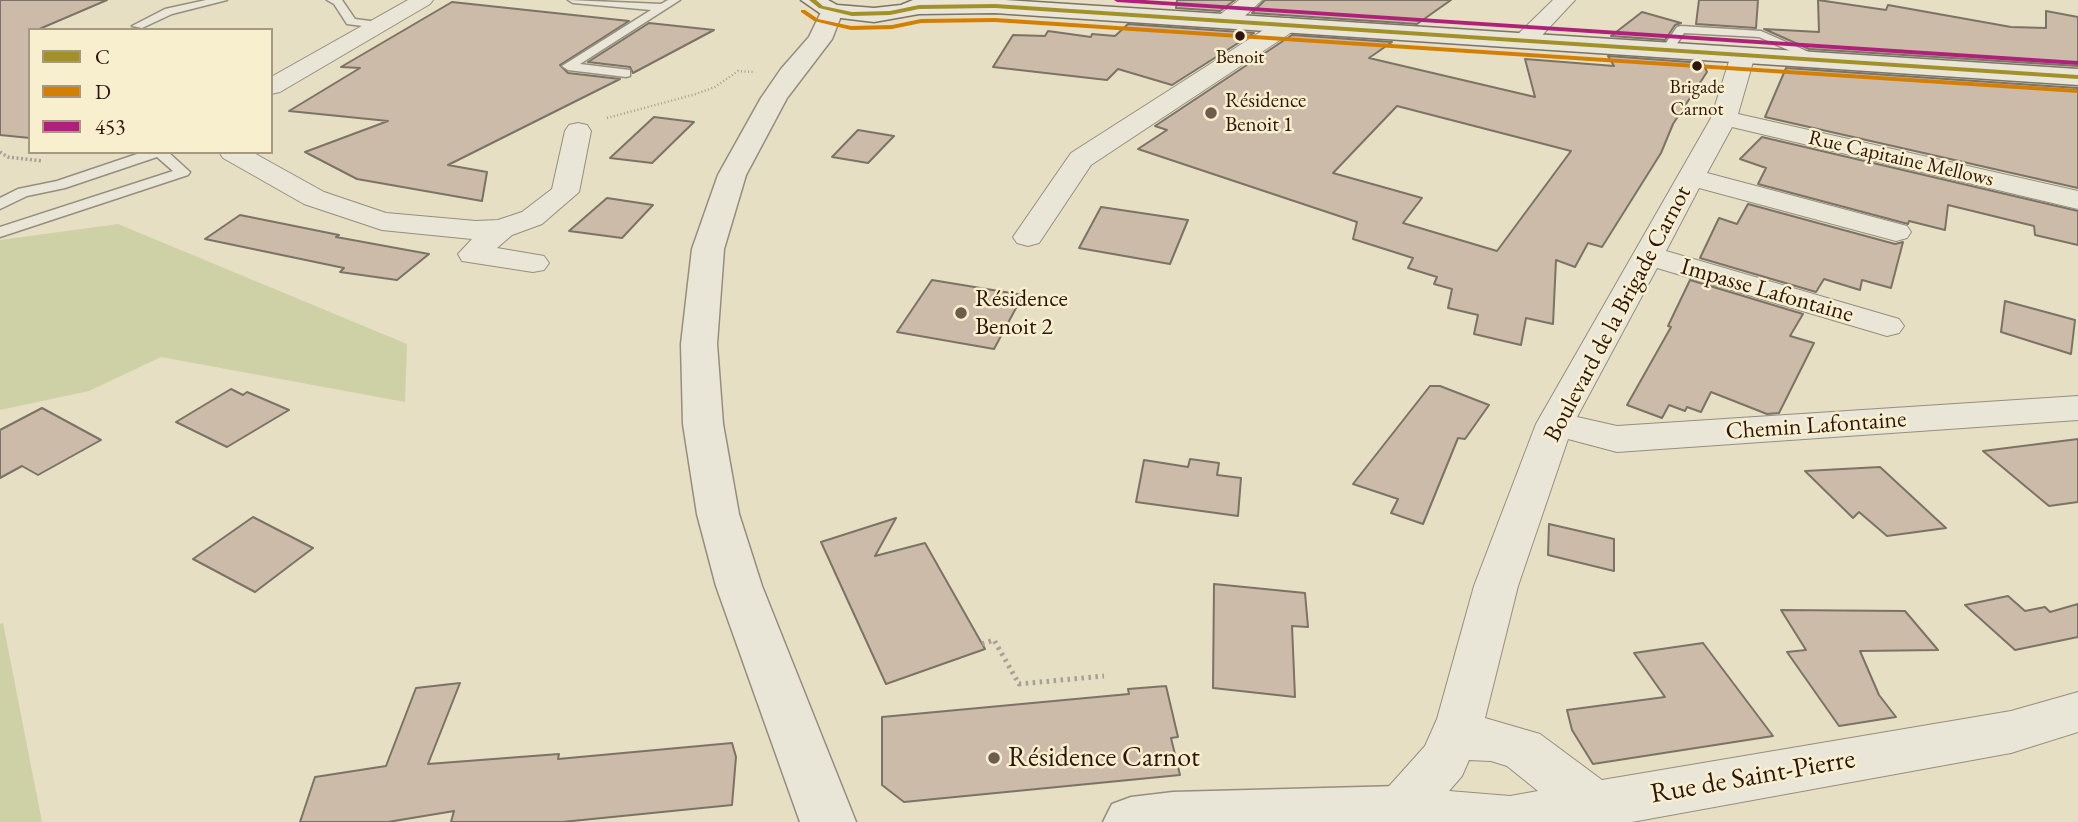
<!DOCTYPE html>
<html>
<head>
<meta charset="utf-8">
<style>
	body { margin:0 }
	#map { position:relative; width:2078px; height:822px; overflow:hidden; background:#e6dfc3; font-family:"EB Garamond",serif }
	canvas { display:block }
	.legend { position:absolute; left:28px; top:28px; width:245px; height:126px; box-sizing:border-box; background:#f8efce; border:2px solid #a79881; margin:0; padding:9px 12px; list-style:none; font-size:21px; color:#2e160e }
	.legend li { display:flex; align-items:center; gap:14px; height:35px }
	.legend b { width:35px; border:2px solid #a79881 }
</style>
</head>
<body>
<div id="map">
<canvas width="2078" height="822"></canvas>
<ul class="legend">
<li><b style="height:9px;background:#a19128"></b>C</li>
<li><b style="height:9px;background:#d47f02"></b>D</li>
<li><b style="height:9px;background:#af2179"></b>453</li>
</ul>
</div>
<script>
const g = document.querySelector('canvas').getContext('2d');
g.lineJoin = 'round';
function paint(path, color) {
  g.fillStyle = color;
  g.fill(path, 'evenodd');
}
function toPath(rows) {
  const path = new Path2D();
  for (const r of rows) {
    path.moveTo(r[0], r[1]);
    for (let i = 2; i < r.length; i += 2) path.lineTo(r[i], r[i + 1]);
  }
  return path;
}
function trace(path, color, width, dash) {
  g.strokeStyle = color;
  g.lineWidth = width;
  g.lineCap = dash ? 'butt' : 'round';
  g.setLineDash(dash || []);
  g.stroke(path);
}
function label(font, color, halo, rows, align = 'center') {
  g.font = font + ' "EB Garamond",serif';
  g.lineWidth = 5;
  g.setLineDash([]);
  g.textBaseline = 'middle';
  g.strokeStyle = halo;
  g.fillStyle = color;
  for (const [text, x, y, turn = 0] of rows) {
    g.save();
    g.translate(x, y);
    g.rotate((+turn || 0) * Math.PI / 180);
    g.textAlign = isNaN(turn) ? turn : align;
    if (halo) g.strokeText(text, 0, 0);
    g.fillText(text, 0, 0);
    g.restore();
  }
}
const green = toPath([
	[118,224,407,344,405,402,161,357,89,391,0,410,0,240],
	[3,623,42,822,0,822,0,624]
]);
const building = toPath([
	[0,0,107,0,37,30,30,30,30,138,0,135,0,0],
	[1177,0,1235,0,1220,11,1176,8,1177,0],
	[1265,0,1451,0,1417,24,1252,13,1265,0],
	[1699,0,1758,0,1756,28,1696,24,1699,0],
	[1818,0,1886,10,1888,5,2011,27,2046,28,2046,11,2078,17,2078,66,1809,49,1764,29,1819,32,1818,0],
	[452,2,629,21,560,65,568,73,620,79,448,165,487,172,482,201,357,179,305,152,388,121,289,111,360,68,341,67,452,2],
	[1642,12,1681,23,1675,25,1665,40,1611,36,1642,12],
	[649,23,714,30,633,73,630,67,588,62,649,23],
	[1128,24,1254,33,1172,85,1118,69,1107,80,993,67,1013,35,1045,36,1048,31,1091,37,1092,34,1115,36,1128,24],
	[1292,35,1392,42,1369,58,1535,97,1525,59,1614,66,1608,56,1703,63,1707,72,1673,124,1661,153,1602,247,1588,243,1575,267,1556,260,1553,324,1526,318,1521,345,1474,334,1478,315,1448,308,1452,289,1434,284,1437,277,1408,268,1413,258,1353,239,1357,222,1138,149,1167,130,1155,126,1292,35],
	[1397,106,1571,151,1497,251,1403,223,1422,198,1333,173,1397,106],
	[1786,68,2078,88,2078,188,1765,117,1786,68],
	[654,117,694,122,652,163,610,158,654,117],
	[858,130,894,136,868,163,832,157,858,130],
	[1762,137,2078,211,2078,245,2035,235,2034,226,1948,205,1945,230,1909,221,1908,224,1758,184,1766,168,1740,159,1762,137],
	[607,198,653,205,622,238,569,231,607,198],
	[1748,204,1895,244,1903,242,1891,288,1862,280,1860,290,1824,279,1816,292,1700,258,1719,218,1737,224,1748,204],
	[1101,207,1188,220,1170,264,1079,248,1101,207],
	[240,215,339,235,336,237,429,254,397,280,340,272,344,268,205,239,240,215],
	[932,280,1023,295,994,349,897,332,932,280],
	[1690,280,1803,314,1790,336,1814,343,1779,413,1767,414,1711,392,1701,412,1687,407,1685,411,1669,405,1662,418,1627,405,1671,327,1668,326,1690,280],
	[2005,301,2075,320,2071,354,2001,332,2005,301],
	[1430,386,1440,386,1489,405,1465,439,1458,438,1423,524,1391,513,1398,499,1353,484,1430,386],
	[231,389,243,395,247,392,289,410,227,447,176,422,231,389],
	[42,408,101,440,38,475,22,466,0,478,0,430,42,408],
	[2078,439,2078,502,2049,506,1983,451,2078,439],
	[1190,459,1219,463,1217,475,1241,478,1238,516,1136,502,1144,460,1188,467,1190,459],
	[1880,467,1946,528,1887,536,1859,512,1853,518,1805,471,1880,467],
	[253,517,313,548,255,592,193,559,253,517],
	[896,518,875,556,925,543,985,649,886,684,821,542,896,518],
	[1549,524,1614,539,1614,571,1548,555,1549,524],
	[1214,584,1305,593,1308,627,1292,626,1295,697,1213,688,1214,584],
	[2008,596,2025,611,2045,607,2050,612,2078,604,2078,637,2015,650,1965,605,2008,596],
	[1781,610,1905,611,1938,650,1860,651,1879,695,1896,717,1839,726,1787,652,1806,650,1781,610],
	[1703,643,1773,736,1593,764,1572,730,1567,710,1665,697,1634,653,1703,643],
	[460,683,428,764,559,754,558,759,732,743,736,757,732,805,562,822,451,822,454,811,388,822,300,822,315,777,386,766,416,688,460,683],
	[1166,686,1178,737,1171,738,1180,775,904,802,882,785,882,717,1129,694,1128,689,1166,686]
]);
const pathFar2 = toPath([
	[607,118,696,94,715,87,738,71,754,72]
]);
const pathFar1 = toPath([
	[0,152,8,157,43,161]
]);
const path = toPath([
	[982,644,994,640,1019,684,1104,676]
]);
const service = toPath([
	[206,0,227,0,172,14,142,28,132,26,165,9,206,0],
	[327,0,342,0,355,19,378,22,384,25,378,28,347,24,334,4,327,0],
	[568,0,661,4,668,0,680,0,580,64,630,70,630,76,626,77,568,70,562,66,651,10,573,3,568,0],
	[1681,26,1761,31,1827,60,1817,63,1759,37,1684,33,1671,53,1663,53,1661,50,1677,27,1681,26],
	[143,152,168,152,190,172,188,175,0,237,0,227,173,171,157,157,65,188,27,196,0,209,0,198,18,189,57,181,143,152]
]);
const minor = toPath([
	[408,0,433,0,430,4,280,92,271,94,271,77,408,0],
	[1239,0,1262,0,1234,26,1218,26,1215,21,1218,16,1239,0],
	[1553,0,1575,0,1532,46,1516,46,1513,41,1516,36,1553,0],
	[1287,18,1295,20,1298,25,1295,30,1091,165,1039,243,1028,246,1017,243,1013,237,1071,153,1279,20,1287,18],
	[1743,48,1751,50,1755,55,1738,114,2078,191,2078,209,1732,127,1707,173,1907,226,1911,232,1907,238,1896,241,1699,188,1666,251,1899,319,1904,326,1899,333,1887,336,1657,268,1577,417,1617,426,2078,396,2078,420,1617,452,1568,439,1518,586,1485,718,1540,734,1602,780,2011,711,2078,692,2078,732,2011,753,1632,822,1379,822,1374,811,1382,794,1425,746,1437,719,1474,586,1536,424,1711,118,1731,55,1735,50,1743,48],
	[1469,760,1491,761,1507,766,1538,791,1510,796,1449,791,1462,776,1469,760],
	[578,123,587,125,591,131,579,192,542,224,512,235,497,248,544,256,549,263,544,270,533,272,462,261,458,254,472,239,382,230,304,204,223,158,219,152,252,152,324,192,386,213,476,221,498,220,522,212,552,189,565,131,569,125,578,123]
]);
const tertiary = toPath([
	[832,4,840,6,843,11,832,39,787,98,746,175,724,249,717,344,723,424,739,514,762,586,856,822,800,822,716,586,697,514,683,424,681,344,692,249,718,175,761,98,781,69,809,37,824,6,832,4],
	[1400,786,1419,793,1427,811,1422,822,1103,822,1112,804,1131,797,1173,792,1400,786]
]);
const secondary = toPath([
	[801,0,828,0,837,5,874,8,901,5,913,0,1005,0,2078,69,2078,85,995,13,919,14,874,22,824,16,801,0]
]);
const bus1 = toPath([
	[809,0,816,0,823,6,852,12,890,11,919,5,995,4,2078,75,2078,79,995,8,919,9,890,15,852,16,819,8,809,0]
]);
const bus2 = toPath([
	[801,10,805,10,818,19,851,26,892,25,921,19,995,18,2077,89,2078,93,995,22,921,23,892,29,851,30,814,21,801,12,801,10]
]);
const bus3 = toPath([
	[1114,0,1144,0,2078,61,2078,65,1117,2,1114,0]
]);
const markers = [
	[1240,36,6,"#2e160e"],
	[1697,66,6,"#2e160e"],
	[1211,113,7,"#6e5c4d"],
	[961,313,7,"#6e5c4d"],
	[994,758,7,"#6e5c4d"]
];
const farBusnames = [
	["Benoit",1240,58],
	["Brigade",1697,88],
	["Carnot",1697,110]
];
const farPoinames = [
	["Résidence",1225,101],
	["Benoit 1",1225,125]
];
const farStreetnames = [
	["Rue Capitaine Mellows",1901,159,13]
];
const streetNames = [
	["Impasse Lafontaine",1767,291,16],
	["Boulevard de la Brigade Carnot",1618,314,-62],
	["Chemin Lafontaine",1816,426,-4]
];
const poiNames = [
	["Résidence",975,299],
	["Benoit 2",975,327]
];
const nearPoinames = [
	["Résidence Carnot",1008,758]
];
const nearStreetnames = [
	["Rue de Saint-Pierre",1753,777,-10]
];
paint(green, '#ced1a6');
paint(building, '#ccbba9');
trace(building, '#7b7365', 2);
trace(service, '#958e7e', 3);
trace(minor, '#958e7e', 2);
trace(tertiary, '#958e7e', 3);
trace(secondary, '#7b7365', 3);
trace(pathFar2, '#a6a095', 2.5, [1, 2.5]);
trace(pathFar1, '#a6a095', 3.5, [2, 2.5]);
trace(path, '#a6a095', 5, [2.5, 4.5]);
paint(service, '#e9e6d8');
paint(minor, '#e9e6d8');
paint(tertiary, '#e9e6d8');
paint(secondary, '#e9e6d8');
paint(bus1, '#a19128');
paint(bus2, '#d47f02');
paint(bus3, '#af2179');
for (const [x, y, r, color] of markers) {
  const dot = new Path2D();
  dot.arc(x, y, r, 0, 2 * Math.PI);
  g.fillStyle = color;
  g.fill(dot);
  trace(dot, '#f8efce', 2.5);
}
label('19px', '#2e160e', '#f8efce', farBusnames);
label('21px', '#2e160e', '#f8efce', farPoinames, 'left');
label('21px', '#2e160e', '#f8efce', farStreetnames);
label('24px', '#2e160e', '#f8efce', streetNames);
label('24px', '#2e160e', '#f8efce', poiNames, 'left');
label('28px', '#2e160e', '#f8efce', nearPoinames, 'left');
label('28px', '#2e160e', '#f8efce', nearStreetnames);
</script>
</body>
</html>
